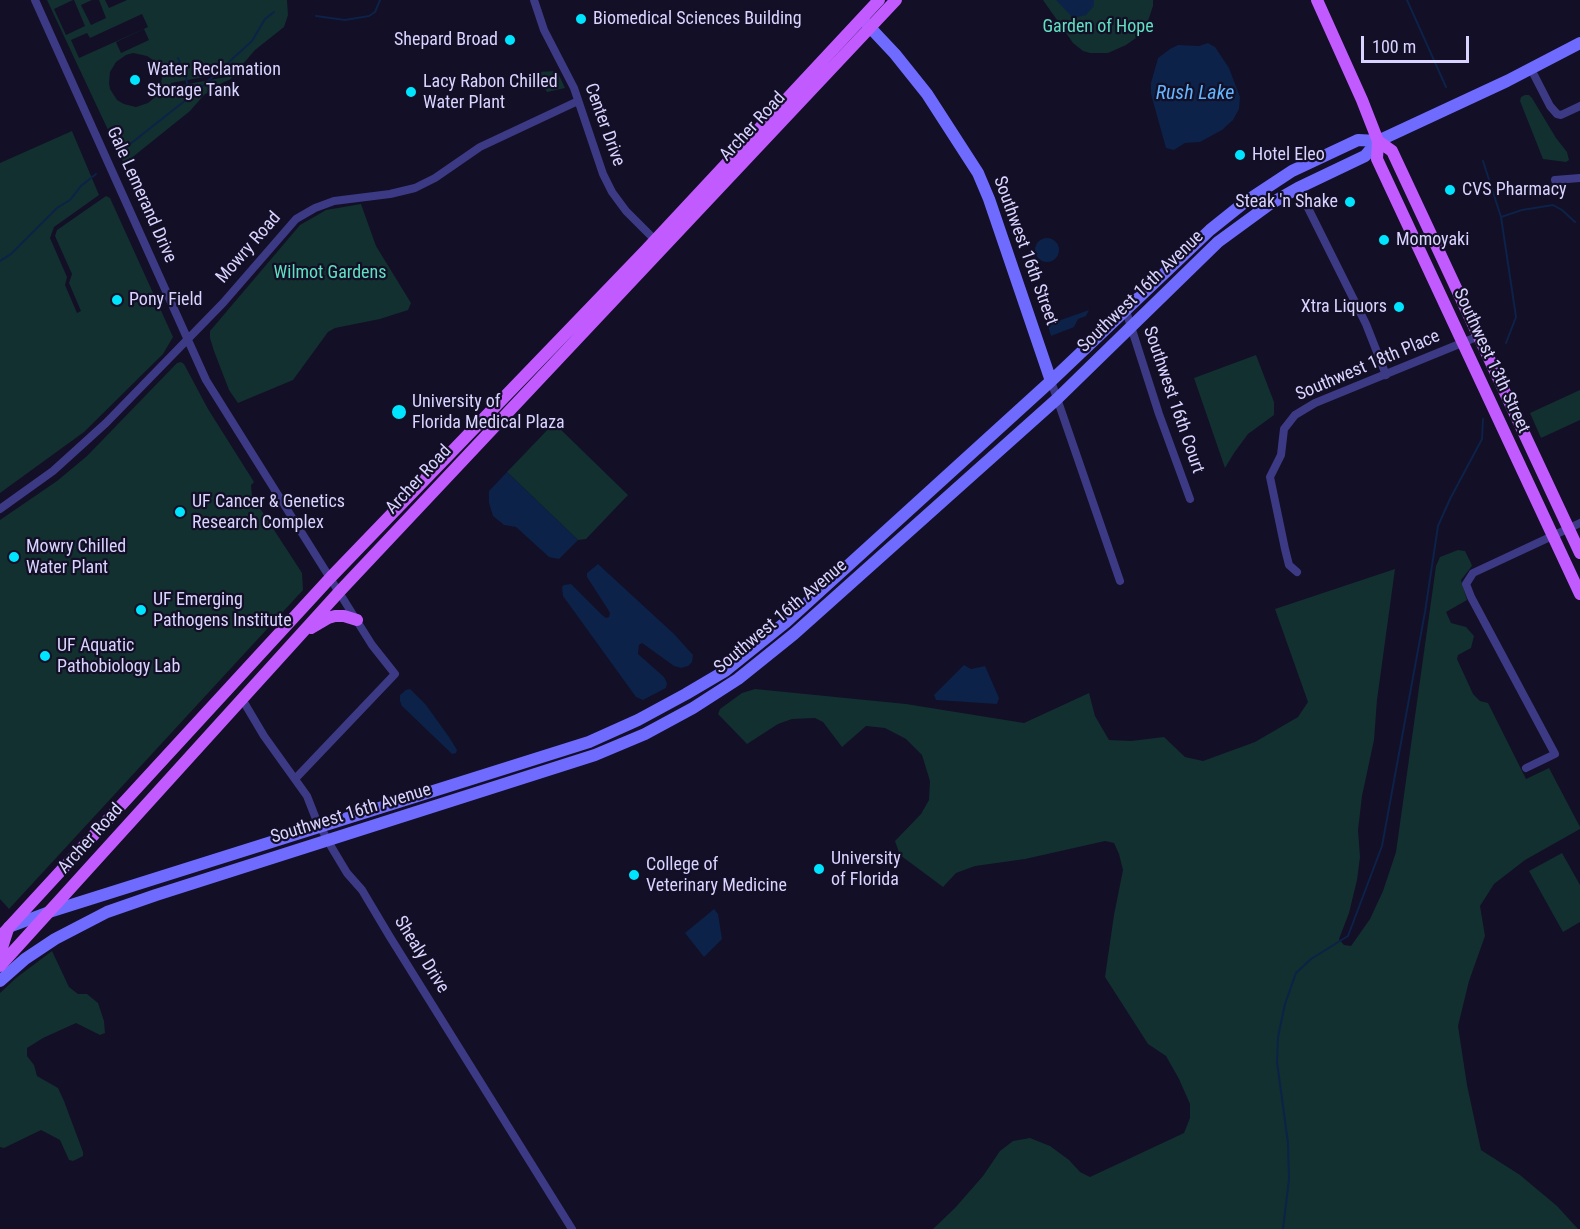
<!DOCTYPE html>
<html>
<head>
<meta charset="utf-8">
<style>
  body { margin:0 }
  #map { position:relative; width:1580px; height:1229px; overflow:hidden; background:#130f26; font-family:"Roboto Condensed",sans-serif }
  canvas { display:block }
  .scale { position:absolute; left:1361px; top:36px; width:108px; height:27px; box-sizing:border-box; border:3px solid #d9d4ff; border-top:0; padding-left:8px; font-size:18px; line-height:21px; white-space:nowrap; color:#d9d4ff; -webkit-text-stroke:4px #130f26; paint-order:stroke }
</style>
</head>
<body>
<div id="map">
<canvas width="1580" height="1229"></canvas>
<div class="scale">100 m</div>
</div>
<script>
const c = document.querySelector('canvas').getContext('2d');
c.lineJoin = 'round';
function fillPath(path, color) { c.fillStyle = color; c.fill(path, 'evenodd'); }
const poly = rows => new Path2D(rows.map(r => 'M' + r).join(''));
function strokePath(path, color, width, dash) { c.strokeStyle = color; c.lineWidth = width; c.lineCap = dash ? 'butt' : 'round'; c.setLineDash(dash || []); c.stroke(path); }
function write(font, color, halo, rows, align = 'center') {
  c.font = font + ' "Roboto Condensed",sans-serif'; c.lineWidth = 4.5; c.setLineDash([]); c.textBaseline = 'middle'; c.strokeStyle = halo; c.fillStyle = color; for (const [text, x, y, turn = 0] of rows) {
    c.save(); c.translate(x, y); c.rotate((+turn || 0) * Math.PI / 180); c.textAlign = isNaN(turn) ? turn : align; if (halo) c.strokeText(text, 0, 0); c.fillText(text, 0, 0); c.restore();
  }
}
const green = poly([
  [47,0,73,0,54,9,66,35,85,26,74,0,92,0,81,5,91,25,106,18,99,0,105,0,109,8,127,0,287,0,288,15,284,27,255,50,237,71,171,83,171,87,232,76,231,79,222,83,204,95,190,111,124,164],
  [142,14,148,27,79,58,71,40,87,33,90,38],
  [144,29,149,40,121,53,116,42],
  [133,53,147,56,153,60,160,70,162,78,159,92,154,98,148,103,136,107,124,104,117,100,110,89,109,83,110,72,116,62,126,55],
  [1043,0,1153,0,1153,6,1147,24,1136,38,1126,45,1108,53,1090,53,1083,51,1073,43],
  [557,71,565,88,547,92,544,87,539,89,535,80,535,72],
  [1525,95,1529,95,1532,98,1556,138,1567,152,1569,160,1566,162,1543,159,1520,101,1521,97],
  [72,131,99,195,54,227,50,238,67,277,65,285,77,313,81,311,69,283,72,274,55,236,57,230,106,196,110,198,173,337,163,354,84,432,0,493,0,163],
  [361,204,376,246,411,303,408,310,380,319,335,328,328,332,293,380,238,403,229,390,214,351,210,338,210,331,300,225,326,210],
  [1256,355,1274,402,1274,415,1248,434,1234,453,1225,468,1194,378],
  [181,362,184,364,208,409,254,482,251,485,252,496,302,573,303,590,9,909,0,899,0,520,57,481,87,456,177,363],
  [1580,390,1580,420,1541,438,1530,413],
  [554,423,628,495,586,539,578,540,507,472],
  [1458,550,1465,551,1471,563,1472,566,1461,580,1467,600,1446,612,1451,623,1466,627,1474,636,1471,648,1458,655,1457,659,1473,694,1480,701,1488,703,1526,779,1549,768,1580,827,1580,829,1525,860,1494,884,1480,906,1485,936,1469,981,1458,1026,1467,1085,1481,1150,1520,1175,1557,1206,1578,1229,933,1229,955,1208,983,1176,1000,1151,1013,1141,1030,1138,1050,1146,1069,1160,1080,1172,1090,1177,1184,1133,1190,1118,1190,1104,1179,1079,1166,1056,1148,1044,1105,977,1114,915,1123,870,1119,854,1114,843,1105,841,1025,859,975,866,956,873,943,887,900,855,895,841,921,814,929,800,930,781,922,755,906,739,885,728,866,726,842,747,823,722,815,718,792,719,778,724,747,744,718,714,720,709,742,693,755,689,906,704,1024,723,1089,693,1095,716,1109,740,1131,741,1164,737,1185,757,1203,761,1255,742,1298,717,1308,702,1275,609,1395,569,1377,700,1374,740,1362,796,1358,830,1360,857,1357,880,1349,913,1339,939,1344,945,1351,946,1370,919,1383,891,1396,852,1436,566,1440,557],
  [1562,853,1580,885,1580,922,1563,932,1529,871],
  [52,951,69,987,78,994,87,994,98,1003,104,1021,105,1033,100,1035,76,1023,43,1038,27,1048,27,1056,34,1065,37,1076,58,1088,64,1101,83,1152,83,1156,73,1161,69,1160,60,1140,41,1130,4,1148,0,1147,0,993,16,978]
]);
const water = poly([
  [1056,0,1094,0,1094,6,1086,15,1073,18],
  [1208,43,1215,47,1229,68,1240,97,1239,109,1233,120,1222,130,1200,142,1185,143,1174,150,1166,148,1151,94,1151,83,1158,58,1170,49,1178,45,1199,46],
  '1035 250a12 12 0 1 1 24 0a12 12 0 1 1-24 0Z',
  [1049,301,1058,321,1089,310,1086,316,1078,319,1074,327,1051,336,1044,313],
  [507,472,578,540,559,559,549,557,516,527,504,525,493,516,489,503,489,491],
  [598,564,674,634,693,655,692,662,688,666,681,668,674,666,642,643,639,645,638,654,664,677,667,683,666,688,643,700,636,697,563,596,562,587,564,585,571,584,602,615,606,618,609,617,610,613,607,608,587,577,587,573],
  [964,665,971,669,985,666,999,698,997,704,936,700,934,695],
  [410,689,426,705,449,737,457,750,456,753,452,754,402,706,400,701,400,695,406,690],
  [714,909,718,914,722,939,704,957,685,933]
]);
const stream = poly([
  [1407,0,1446,87],
  [316,16,345,20,369,16,375,12,380,0],
  [178,58,186,77,188,89,186,99],
  [120,152,196,92,252,41,265,19,274,12],
  [1483,161,1501,217,1516,317,1506,343],
  [1501,217,1522,210,1553,205,1562,210,1575,222],
  [0,261,11,254,57,208,70,200,81,186,96,174],
  [1283,1229,1289,1179,1288,1143,1277,1062,1278,1037,1285,1004,1296,973,1311,959,1348,936,1382,846,1425,612,1438,526,1450,499,1482,439,1483,419]
]);
const street = poly([
  [35,0,206,380,372,645,395,674,295,779],
  [534,0,544,30,574,88,603,174,612,192,626,211,659,244],
  [1531,69,1550,106,1557,114,1561,115,1580,106],
  [1555,180,1580,178],
  [1298,188,1366,324,1386,375],
  [1126,311,1159,414,1190,499],
  [1051,381,1120,581],
  [0,509,53,471,106,423,223,303,296,219,315,208,334,201,390,194,415,188,435,178,480,147,578,101],
  [1297,572,1289,565,1285,549,1270,477,1281,455,1284,429,1295,415,1315,403,1479,336],
  [242,699,264,736,307,796,316,819,332,848,347,873,362,890,390,937,572,1229],
  [1526,768,1555,754,1471,597,1466,584,1473,573,1580,523]
]);
const secondary = poly([
  [863,20,895,54,927,94,978,173,989,199,1051,381],
  [9,927,49,912,589,742,638,720,686,694,725,671,786,622,1051,381,1210,230,1245,202,1292,171,1358,140,1378,141],
  [0,981,25,959,55,939,107,912,156,895,595,755,645,734,693,708,738,679,794,634,1057,399,1218,242,1270,204,1298,188,1365,156,1378,141,1507,81,1580,43]
]);
const primary = poly([
  [1317,0,1362,100,1378,141,1377,159,1580,594],
  [1378,141,1392,151,1580,553],
  [311,628,328,618,335,616,344,616,357,620],
  [0,937,331,577,646,250,879,0],
  [0,954,8,929],
  [0,966,340,591,896,0]
]);
const markers = [
  [581,19,6,"#00e5ff"],
  [510,40,6,"#00e5ff"],
  [135,80,6,"#00e5ff"],
  [411,92,6,"#00e5ff"],
  [1240,155,6,"#00e5ff"],
  [1450,190,6,"#00e5ff"],
  [1350,202,6,"#00e5ff"],
  [1384,240,6,"#00e5ff"],
  [117,300,6,"#00e5ff"],
  [1399,307,6,"#00e5ff"],
  [399,412,8,"#00e5ff"],
  [180,512,6,"#00e5ff"],
  [14,557,6,"#00e5ff"],
  [141,610,6,"#00e5ff"],
  [45,656,6,"#00e5ff"],
  [819,869,6,"#00e5ff"],
  [634,875,6,"#00e5ff"]
];
const poiNames = [
  ["Biomedical Sciences Building",593,19],
  ["Shepard Broad",498,40,"right"],
  ["Water Reclamation",147,70],
  ["Storage Tank",147,91],
  ["Lacy Rabon Chilled",423,82],
  ["Water Plant",423,103],
  ["Hotel Eleo",1252,155],
  ["CVS Pharmacy",1462,190],
  ["Steak 'n Shake",1338,202,"right"],
  ["Momoyaki",1396,240],
  ["Pony Field",129,300],
  ["Xtra Liquors",1387,307,"right"],
  ["University of",412,402],
  ["Florida Medical Plaza",412,423],
  ["UF Cancer & Genetics",192,502],
  ["Research Complex",192,523],
  ["Mowry Chilled",26,547],
  ["Water Plant",26,568],
  ["UF Emerging",153,600],
  ["Pathogens Institute",153,621],
  ["UF Aquatic",57,646],
  ["Pathobiology Lab",57,667],
  ["University",831,859],
  ["of Florida",831,880],
  ["College of",646,865],
  ["Veterinary Medicine",646,886]
];
const parkNames = [
  ["Garden of Hope",1098,27],
  ["Wilmot Gardens",330,273]
];
const streetNames = [
  ["Center Drive",604,125,70],
  ["Archer Road",753,127,-47],
  ["Gale Lemerand Drive",141,195,66],
  ["Mowry Road",249,248,-49],
  ["Southwest 16th Street",1025,251,70],
  ["Southwest 16th Avenue",1141,292,-44],
  ["Southwest 13th Street",1491,361,65],
  ["Southwest 18th Place",1368,366,-23],
  ["Southwest 16th Court",1173,400,71],
  ["Archer Road",419,480,-47],
  ["Southwest 16th Avenue",781,617,-40],
  ["Southwest 16th Avenue",351,814,-17],
  ["Archer Road",91,839,-48],
  ["Shealy Drive",421,955,58]
];
const waterNames = [
  ["Rush Lake",1195,94]
];
fillPath(green, '#12302f');
fillPath(water, '#0c2248');
strokePath(stream, '#0c2248', 2);
strokePath(street, '#3d3a85', 8);
strokePath(secondary, '#6f6bff', 12);
strokePath(primary, '#c25bff', 12);
for (const [x, y, r, color] of markers) { const dot = new Path2D(); dot.arc(x, y, r, 0, 2 * Math.PI); c.fillStyle = color; c.fill(dot); strokePath(dot, '#130f26', 2); }
write('18px', '#d9d4ff', '#130f26', poiNames, 'left');
write('18px', '#5fe0c0', '#130f26', parkNames);
write('18px', '#d9d4ff', '#130f26', streetNames);
write('italic 20px', '#62b6ff', '#130f26', waterNames);
</script>
</body>
</html>
